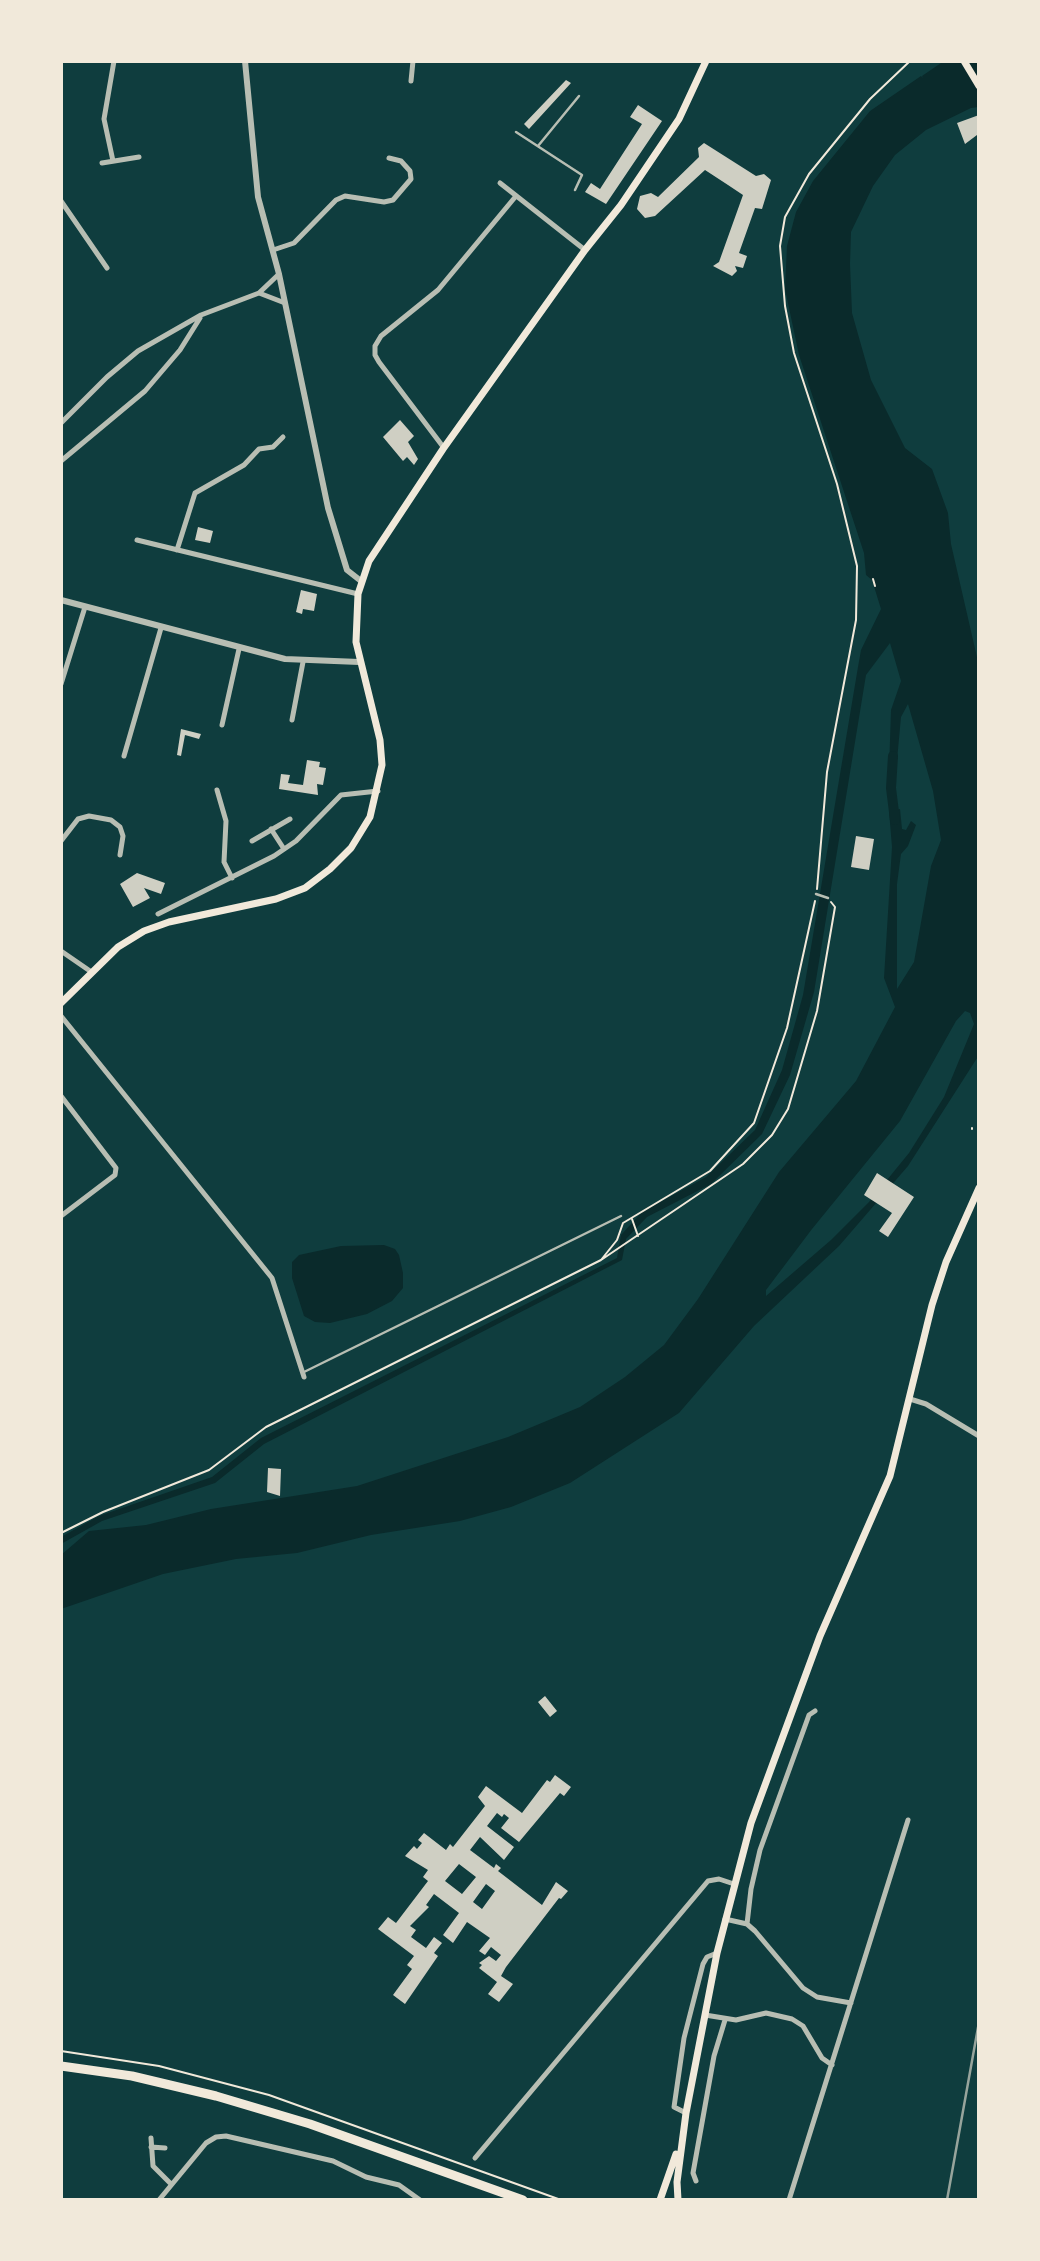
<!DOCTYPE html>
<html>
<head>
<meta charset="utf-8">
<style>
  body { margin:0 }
  #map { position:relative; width:1040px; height:2261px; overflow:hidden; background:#0f3d3e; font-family:"Alegreya Sans",sans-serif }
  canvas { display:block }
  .frame { position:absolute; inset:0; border:63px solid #f1e9da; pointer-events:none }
</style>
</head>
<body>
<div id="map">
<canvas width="1040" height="2261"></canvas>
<div class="frame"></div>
</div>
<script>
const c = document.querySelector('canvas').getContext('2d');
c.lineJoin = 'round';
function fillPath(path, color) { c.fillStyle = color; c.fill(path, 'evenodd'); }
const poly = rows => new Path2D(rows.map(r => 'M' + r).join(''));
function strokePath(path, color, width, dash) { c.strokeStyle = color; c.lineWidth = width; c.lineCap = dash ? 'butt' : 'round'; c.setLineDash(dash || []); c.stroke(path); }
const water = poly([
  [950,61,979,61,979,107,971,108,926,130,895,155,873,186,851,232,850,264,852,313,871,380,905,448,932,469,948,513,951,544,979,666,979,1055,908,1166,839,1246,754,1326,679,1413,570,1483,511,1507,460,1521,371,1535,297,1553,236,1559,163,1574,61,1609,61,1555,89,1531,146,1525,211,1509,357,1486,508,1437,580,1407,625,1377,664,1345,698,1299,779,1172,856,1081,895,1007,884,978,892,847,889,811,900,809,902,829,906,830,911,821,916,825,908,846,901,854,897,884,897,989,914,962,931,866,941,840,933,791,908,704,901,717,896,771,889,770,891,710,901,681,890,643,866,675,814,992,790,1075,762,1134,711,1184,647,1217,626,1239,622,1260,264,1444,215,1483,102,1521,61,1544,61,1537,99,1516,212,1477,261,1438,617,1258,621,1235,642,1212,706,1177,755,1130,782,1070,803,995,858,667,861,650,881,609,872,580,866,575,864,553,799,355,785,289,787,246,796,212,813,181,870,111,921,76,923,78,922,76,941,63],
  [965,1011,970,1013,974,1024,944,1097,909,1153,869,1202,831,1240,766,1296,766,1290,812,1229,900,1121,956,1021],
  [384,1245,395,1249,399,1255,403,1273,403,1288,392,1301,367,1314,330,1323,315,1322,304,1316,292,1278,292,1262,299,1255,341,1246]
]);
const canal = poly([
  [893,756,891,788,895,820]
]);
const building = poly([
  [566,80,571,83,529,129,524,124],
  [638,105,662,121,606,204,585,192,591,183,600,189,642,124,630,117],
  [979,115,979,138,977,135,965,144,957,123],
  [704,143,756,176,764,174,771,180,762,209,755,208,739,253,747,256,743,268,735,266,737,271,732,276,713,266,719,262,743,195,728,185,705,170,655,216,645,218,637,209,640,196,651,193,658,197,699,157,698,148],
  [400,420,414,436,408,442,418,459,414,465,407,457,403,461,383,437],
  [198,527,213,531,210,543,195,540],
  [301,590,317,594,314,611,303,609,302,614,296,612],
  [181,729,201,734,199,739,185,735,181,756,177,755],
  [307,760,320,762,319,767,326,768,323,785,317,784,318,795,279,789,281,774,290,775,288,783,303,785],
  [856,836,874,839,869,870,851,867],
  [137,873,165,883,161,894,144,888,150,898,133,907,120,884],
  [877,1173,914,1197,888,1237,879,1231,892,1213,864,1195],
  [268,1468,281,1469,280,1496,267,1492],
  [545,1696,557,1711,550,1717,538,1702],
  [555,1775,571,1787,564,1796,560,1793,519,1842,501,1828,509,1818,504,1814,502,1817,497,1813,487,1826,514,1847,504,1860,480,1837,470,1850,494,1868,496,1864,501,1868,498,1871,542,1905,556,1882,568,1891,561,1899,559,1898,506,1967,501,1976,513,1984,499,2002,488,1994,497,1982,479,1968,482,1965,479,1963,489,1956,496,1961,501,1955,491,1947,485,1955,479,1951,490,1938,467,1922,453,1943,443,1935,459,1913,434,1894,426,1905,429,1907,410,1926,416,1930,411,1937,426,1948,434,1937,442,1943,434,1953,438,1956,405,2004,393,1995,412,1969,407,1965,414,1956,378,1929,388,1917,396,1923,428,1881,423,1877,428,1870,405,1856,414,1846,417,1849,422,1843,418,1840,424,1833,446,1850,450,1844,453,1847,485,1806,478,1797,486,1786,522,1813,547,1780,550,1782],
  [459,1864,476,1877,462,1894,445,1881],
  [486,1884,495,1891,482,1909,473,1902]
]);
const path = poly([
  [873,579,875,586],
  [817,889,827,772,856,620,857,566,837,484,794,353,785,306,780,246,785,217,809,174,870,99,910,61],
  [972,1129,972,1128],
  [632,1219,638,1236],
  [601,1260,617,1240,623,1223,710,1171,754,1123,787,1028,815,901],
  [61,1533,103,1512,209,1470,266,1427,601,1260,743,1164,772,1135,788,1109,817,1011,835,907,831,902],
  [61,2051,159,2066,269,2095,561,2200]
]);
const service = poly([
  [516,132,582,175,575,190],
  [538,146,579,96],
  [816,894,828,898],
  [304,1372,621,1216]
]);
const minor = poly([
  [411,81,413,61],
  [113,161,104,119,114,61],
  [102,163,139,157],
  [500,183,585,250],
  [61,201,107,268],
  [273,250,294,243,336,200,345,196,384,202,393,200,411,179,410,171,401,161,389,158],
  [259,293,285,303],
  [61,423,107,377,138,351,201,315,259,293,279,274],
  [444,448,379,362,375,355,375,346,381,336,438,290,516,196],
  [61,461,145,391,180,350,200,318],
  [137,540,358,594],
  [177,550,195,493,244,465,259,449,273,447,283,437],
  [61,684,85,607],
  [292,720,303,662],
  [222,725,239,649],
  [124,756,161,628],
  [217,790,226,821,224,862,232,878],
  [271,829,284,849],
  [61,841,78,819,89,816,111,820,120,827,123,836,120,855],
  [252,841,290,819],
  [158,914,274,856,296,841,341,795,378,791],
  [61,951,90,971],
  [61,1016,272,1278,304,1377],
  [61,1096,116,1168,115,1175,61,1216],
  [910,1399,926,1404,979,1436],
  [725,1919,747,1924,755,1931,803,1988,817,1997,851,2003],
  [747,1924,751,1889,760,1850,809,1715,815,1711],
  [705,2015,736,2020,766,2013,792,2019,803,2026,822,2058,832,2065],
  [686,2113,674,2107,684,2038,703,1964,707,1957,717,1953],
  [151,2138,153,2166,171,2184],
  [151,2147,165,2148],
  [475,2158,708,1881,719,1879,734,1884],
  [696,2181,693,2173,714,2056,725,2020],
  [159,2200,206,2143,216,2137,226,2136,333,2161,366,2177,399,2185,420,2200],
  [789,2200,908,1820]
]);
const tertiary = poly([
  [245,61,258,197,279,274,328,508,347,570,361,581],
  [61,600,285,659,359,662]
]);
const secondary = poly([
  [964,61,979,86],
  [61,1003,118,947,144,931,169,922,276,899,305,888,330,869,351,848,370,817,382,765,380,740,356,642,358,594,369,561,443,449,585,250,621,205,679,119,706,61],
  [660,2200,676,2154],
  [678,2200,677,2182,686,2113,717,1953,751,1823,820,1636,890,1476,932,1305,946,1262,979,1188]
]);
const trunk = poly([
  [61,2066,132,2076,216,2096,310,2124,523,2200]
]);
const rail = poly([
  [947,2200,979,2022]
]);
fillPath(water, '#0a2a2b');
strokePath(canal, '#0a2a2b', 10);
fillPath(building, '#cfcfc3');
strokePath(path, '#f1e9da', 2);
strokePath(service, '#b8beb3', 2.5);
strokePath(minor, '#b8beb3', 5);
strokePath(tertiary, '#b8beb3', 6);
strokePath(secondary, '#f1e9da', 7);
strokePath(trunk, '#f1e9da', 9);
strokePath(rail, '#97a49c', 2.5);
</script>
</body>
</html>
